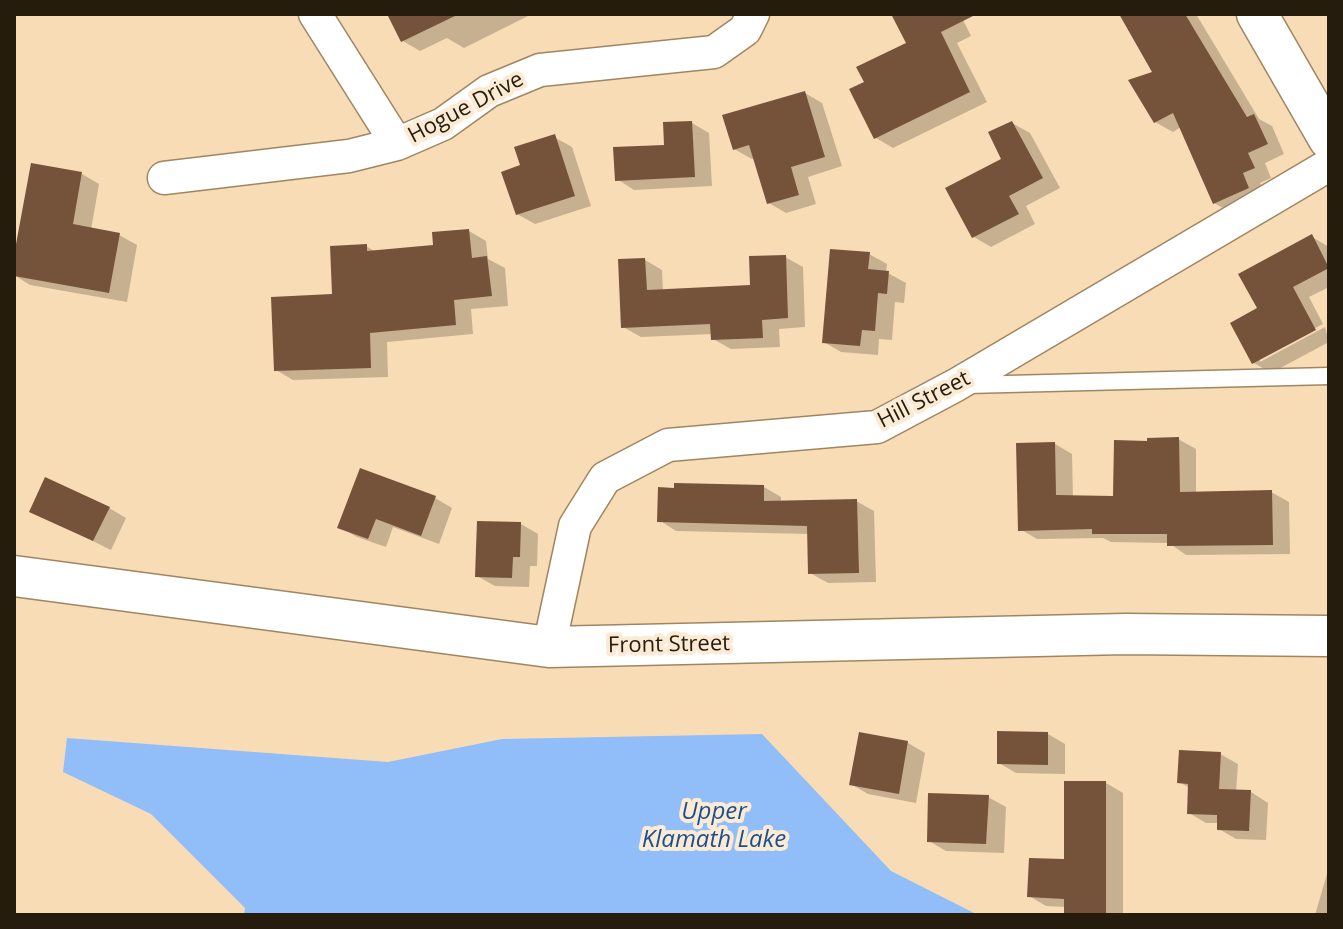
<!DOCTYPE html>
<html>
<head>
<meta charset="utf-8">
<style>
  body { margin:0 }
  #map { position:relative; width:1343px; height:929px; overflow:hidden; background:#f8dcb5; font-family:"Open Sans",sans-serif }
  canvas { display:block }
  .frame { position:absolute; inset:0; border:16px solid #261c0d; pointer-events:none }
</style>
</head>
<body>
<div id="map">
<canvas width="1343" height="929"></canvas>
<div class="frame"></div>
</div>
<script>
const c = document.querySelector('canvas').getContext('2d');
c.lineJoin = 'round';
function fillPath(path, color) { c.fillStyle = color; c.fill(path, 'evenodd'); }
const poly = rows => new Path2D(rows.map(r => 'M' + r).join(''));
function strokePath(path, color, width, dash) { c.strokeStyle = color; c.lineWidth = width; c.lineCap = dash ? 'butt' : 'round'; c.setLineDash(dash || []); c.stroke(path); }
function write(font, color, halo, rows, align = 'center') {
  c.font = font + ' "Open Sans",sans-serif'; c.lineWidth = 8; c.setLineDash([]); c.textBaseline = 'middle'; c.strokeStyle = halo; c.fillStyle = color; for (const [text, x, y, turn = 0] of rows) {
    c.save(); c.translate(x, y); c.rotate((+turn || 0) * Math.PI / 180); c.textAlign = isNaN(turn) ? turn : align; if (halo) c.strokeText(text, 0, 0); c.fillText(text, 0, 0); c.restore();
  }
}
const water = poly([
  [762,734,891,871,978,915,244,915,245,908,151,814,63,772,67,738,388,762,502,739]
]);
const shadow = poly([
  [389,14,532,14,464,48,447,38,420,51,403,41],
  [893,14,960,14,971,36,957,43,987,102,893,148,876,138,867,83,908,44],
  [1121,14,1196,14,1259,119,1272,126,1284,154,1265,163,1271,178,1260,183,1266,198,1232,213,1214,203,1181,127,1173,132,1155,122,1155,73],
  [805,93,822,103,842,166,808,177,816,204,786,213,769,203,755,158,752,159,734,149],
  [692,123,709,133,712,186,634,190,617,179,666,147],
  [1012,123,1030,133,1060,188,1026,206,1035,224,991,247,974,237,1003,160],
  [554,137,572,147,591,206,535,224,517,214,523,166],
  [82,174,99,184,91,230,119,235,137,245,127,302,30,285,14,275,14,266],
  [469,231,486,241,488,259,505,268,508,306,471,309,473,334,387,342,388,377,293,380,276,370,334,296,366,246,376,252,435,247],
  [1312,237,1329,247,1329,287,1309,297,1323,324,1260,357,1260,362,1325,327,1329,342,1271,373,1254,363,1260,309],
  [869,254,887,264,886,272,906,283,904,303,895,302,892,340,879,339,878,355,841,352,824,342],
  [785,257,803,267,805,327,779,329,780,347,731,349,713,339,713,334,641,337,623,327,645,260,662,270,663,291,752,287],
  [1178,439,1196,449,1196,494,1271,492,1289,502,1290,554,1186,555,1169,543,1111,542,1103,538,1037,539,1020,529,1055,444,1072,454,1073,498,1115,498,1149,443],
  [764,487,781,497,781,502,856,501,874,511,876,582,828,583,810,573,809,534,676,531,659,520],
  [435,498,452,508,439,544,393,527,386,547,357,537,340,527],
  [109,508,126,518,111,550,32,511],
  [521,524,538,534,537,566,530,566,529,587,495,586,477,576],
  [860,734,908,743,925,753,916,803,868,794,851,784],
  [1048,734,1065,744,1065,774,1016,773,999,763],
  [1220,754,1238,764,1236,792,1251,792,1268,803,1266,840,1236,839,1219,829,1219,823,1206,823,1189,813,1190,788,1179,782],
  [1106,783,1123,793,1123,915,1066,915,1066,907,1046,906,1029,896,1066,861],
  [988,797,1006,807,1004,853,946,851,929,841],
  [1327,874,1329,874,1329,915,1315,915]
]);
const building = poly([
  [387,14,459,14,401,42],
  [891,14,977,14,941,32,970,92,874,139,849,89,864,82,856,67,906,43],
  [1119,14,1185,14,1247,117,1254,114,1268,144,1248,153,1255,168,1243,173,1249,188,1213,204,1173,113,1154,123,1128,80,1152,72],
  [805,91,825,157,791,167,799,195,767,204,749,145,733,150,722,115],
  [692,121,695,177,615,181,613,147,664,145,663,122],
  [1012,121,1043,178,1009,196,1019,214,972,238,945,188,1001,159,988,132],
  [555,134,575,196,516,215,501,172,520,165,514,147],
  [31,163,82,172,73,224,120,233,109,293,14,276,14,255],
  [469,229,472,258,487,256,492,296,454,300,456,325,370,333,371,368,274,371,271,297,332,294,330,246,367,244,367,251,433,245,432,232],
  [1312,234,1329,268,1293,287,1316,330,1252,364,1230,323,1257,308,1238,274],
  [830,249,870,252,868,269,889,271,887,294,878,293,875,331,862,330,860,346,822,343],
  [786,255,788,318,762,320,763,338,711,340,710,324,621,328,618,259,645,258,647,290,750,285,749,256],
  [1179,437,1180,492,1272,490,1273,545,1167,546,1167,534,1092,534,1092,529,1018,531,1016,443,1055,442,1056,495,1113,496,1114,440,1147,441,1147,438],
  [360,468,436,496,421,536,376,519,368,539,337,528],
  [45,477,110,507,93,541,29,512],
  [674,483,764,485,764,501,857,499,859,573,808,574,807,526,657,522,658,487,674,488],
  [477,521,521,522,520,557,513,557,512,578,475,577],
  [997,731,1048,732,1048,765,997,764],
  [859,732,908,741,899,794,849,785],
  [1179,750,1221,752,1219,789,1251,790,1249,831,1217,830,1217,815,1187,814,1188,784,1177,783],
  [1064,781,1106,781,1106,915,1064,915,1064,899,1027,897,1029,858,1064,859],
  [928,793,989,795,986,844,927,842]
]);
const service = poly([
  [967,385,1329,376]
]);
const minor = poly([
  [315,14,397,144],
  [164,178,349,156,397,144,443,124,489,91,540,70,714,52,745,30,753,14],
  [549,647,575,526,605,478,668,445,877,427,956,385,1329,165]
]);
const tertiary = poly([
  [1257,14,1329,139],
  [14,576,549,647,1125,634,1329,636]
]);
const streetNames = [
  ["Hogue Drive",466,108,-28],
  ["Hill Street",924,400,-27],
  ["Front Street",669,645,-1]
];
const waterNames = [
  ["Upper",714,812],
  ["Klamath Lake",714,840]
];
fillPath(water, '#91bdf9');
fillPath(shadow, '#0003');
fillPath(building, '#75523a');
strokePath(service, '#9f8662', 19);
strokePath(minor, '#9f8662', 35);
strokePath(tertiary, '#9f8662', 43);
strokePath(service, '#fff', 16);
strokePath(minor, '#fff', 32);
strokePath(tertiary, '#fff', 40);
write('22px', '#261c0d', '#fcebd4', streetNames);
write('italic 24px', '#1e4f8e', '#fcebd4', waterNames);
</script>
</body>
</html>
